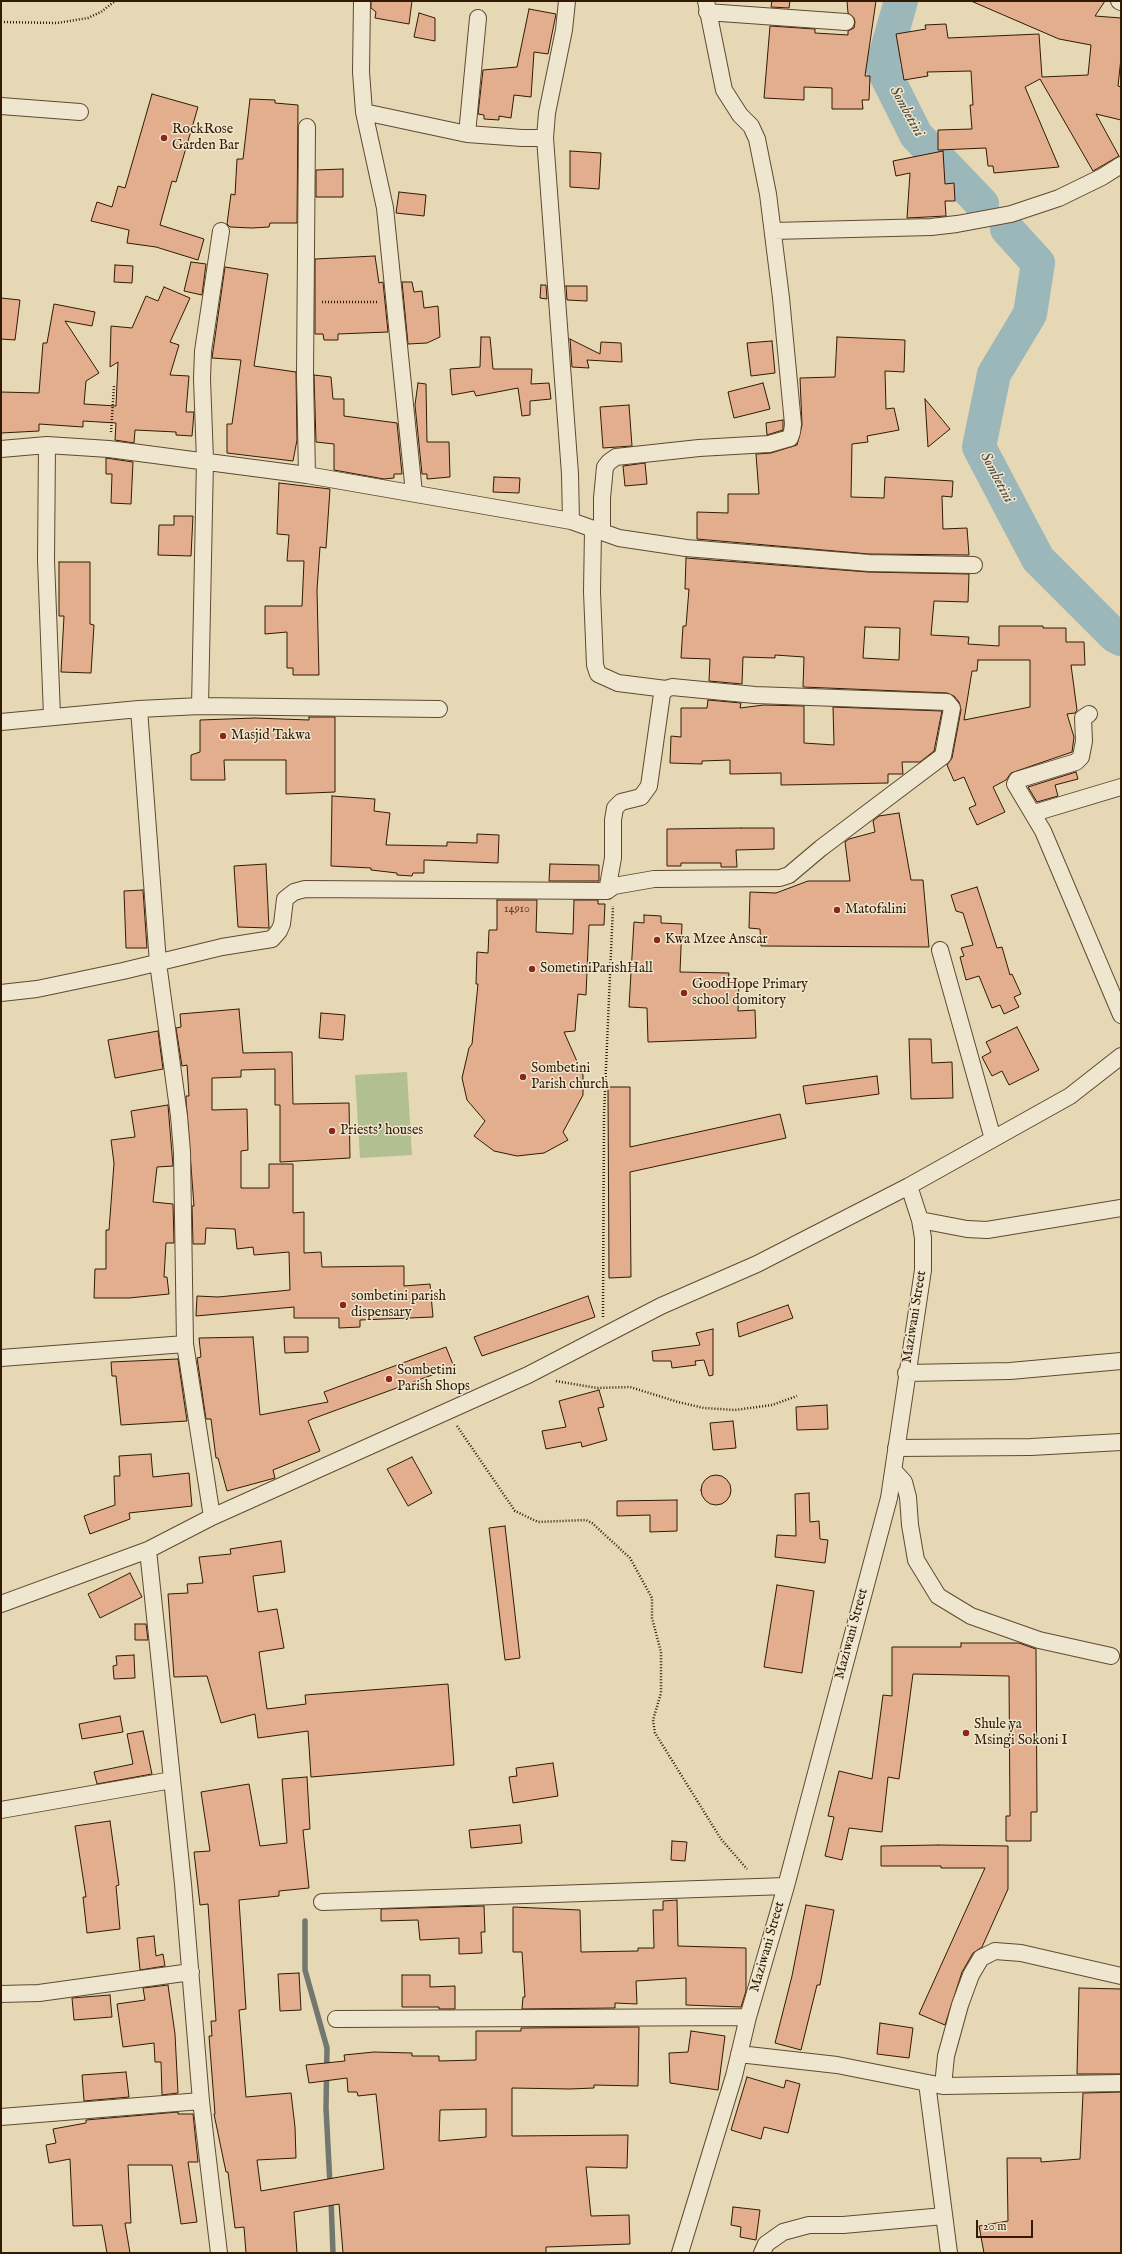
<!DOCTYPE html>
<html>
<head>
<meta charset="utf-8">
<style>
  body { margin:0 }
  #map { position:relative; width:1122px; height:2254px; overflow:hidden; background:#e7d8b5; font-family:"IM FELL English",serif }
  canvas { display:block }
  .frame { position:absolute; inset:0; border:2px solid #321a03; pointer-events:none }
  .scale { position:absolute; left:976px; top:2220px; width:57px; height:18px; box-sizing:border-box; border:2px solid #321a03; border-top:0; padding-left:5px; font-size:12px; line-height:14px; white-space:nowrap; color:#321a03; -webkit-text-stroke:3px #efe6cf; paint-order:stroke }
</style>
</head>
<body>
<div id="map">
<canvas width="1122" height="2254"></canvas>
<div class="frame"></div>
<div class="scale">20 m</div>
</div>
<script>
const c = document.querySelector('canvas').getContext('2d');
c.lineJoin = 'round';
function fillPath(path, color) { c.fillStyle = color; c.fill(path, 'evenodd'); }
const poly = rows => new Path2D(rows.map(r => 'M' + r).join(''));
function strokePath(path, color, width, dash) { c.strokeStyle = color; c.lineWidth = width; c.lineCap = dash ? 'butt' : 'round'; c.setLineDash(dash || []); c.stroke(path); }
function write(font, color, halo, rows, align = 'center') {
  c.font = font + ' "IM FELL English",serif'; c.lineWidth = 3; c.setLineDash([]); c.textBaseline = 'middle'; c.strokeStyle = halo; c.fillStyle = color; for (const [text, x, y, turn = 0] of rows) {
    c.save(); c.translate(x, y); c.rotate((+turn || 0) * Math.PI / 180); c.textAlign = isNaN(turn) ? turn : align; if (halo) c.strokeText(text, 0, 0); c.fillText(text, 0, 0); c.restore();
  }
}
const green = poly([
  [407,1072,412,1155,360,1158,355,1075]
]);
const stream = poly([
  [305,1921,305,1970,327,2048,326,2108,330,2185],
  [331,2199,333,2253]
]);
const river = poly([
  [901,1,882,67,916,135,982,204],
  [1007,229,1038,263,1030,314,994,374,979,447,1038,559,1115,636,1121,639]
]);
const building = poly([
  [371,1,412,1,409,24,375,18,376,12,371,8,371,1],
  [772,1,790,1,789,8,771,7,772,1],
  [847,1,876,1,865,76,870,76,869,100,862,100,863,109,832,109,832,88,804,87,804,100,764,98,770,26,815,29,815,33,848,35,848,31,854,28,855,22,854,18,848,13,847,1],
  [971,1,1105,1,1095,16,1121,18,1121,58,1118,86,1121,87,1121,120,1096,114,1119,156,1093,171,1040,79,1025,87,1059,167,994,173,993,166,988,166,986,148,938,150,938,130,972,129,970,105,973,105,971,71,927,72,928,76,904,80,896,34,926,29,925,25,946,24,948,38,1039,34,1042,77,1088,75,1091,45,1059,39,971,1],
  [529,9,556,14,548,54,534,52,531,97,514,95,511,118,499,116,499,120,484,119,484,115,478,114,483,70,517,67,529,9],
  [419,13,435,18,435,41,414,37,419,13],
  [152,94,198,107,176,182,172,181,160,225,204,239,198,260,156,247,127,243,129,230,91,221,97,202,112,207,118,186,125,188,152,94],
  [250,99,275,100,275,103,298,105,297,223,270,223,269,227,252,228,230,227,227,224,231,194,235,195,237,159,243,159,250,99],
  [570,151,601,153,599,189,570,187,570,151],
  [943,151,945,184,954,183,955,201,945,201,946,216,907,218,910,173,896,176,893,161,943,151],
  [343,169,343,197,316,197,316,170,343,169],
  [399,192,426,195,424,216,396,213,399,192],
  [375,256,379,283,383,282,388,332,338,334,338,340,324,340,323,334,315,334,315,259,375,256],
  [191,262,206,264,202,295,184,291,191,262],
  [115,265,133,266,132,283,114,282,115,265],
  [225,267,268,274,254,366,296,372,297,440,293,461,227,453,227,424,232,424,241,360,212,358,225,267],
  [402,282,412,282,414,292,422,291,424,308,438,306,440,337,427,343,408,344,402,282],
  [541,285,546,285,547,299,540,298,541,285],
  [566,286,587,286,587,301,567,300,566,286],
  [164,287,190,298,170,342,179,345,170,375,189,376,186,412,194,412,192,436,176,435,176,432,135,430,134,443,115,440,116,423,83,421,83,427,39,424,39,431,1,433,1,392,39,393,43,343,47,343,54,304,95,312,92,326,65,321,99,373,86,381,84,404,116,406,118,362,110,367,111,326,132,328,146,296,158,301,164,287],
  [1,298,20,300,15,340,1,339,1,298],
  [481,337,490,337,493,369,532,369,531,384,549,383,551,399,530,401,530,415,522,416,518,388,476,396,474,391,452,395,450,369,480,367,481,337],
  [837,337,905,340,904,372,885,371,886,409,894,408,899,430,867,436,868,442,852,444,851,497,884,498,885,477,953,481,952,497,942,496,943,529,967,528,969,555,869,554,697,539,697,512,728,513,728,494,759,494,756,454,771,453,797,445,802,425,800,378,835,377,837,337],
  [570,339,600,354,601,342,621,343,622,362,587,360,589,368,572,367,570,339],
  [772,341,775,373,751,376,747,343,772,341],
  [314,375,331,377,333,399,344,399,344,416,397,423,402,474,394,474,394,478,384,479,334,470,334,444,316,442,314,375],
  [418,383,426,384,427,442,449,442,450,477,427,479,427,474,422,474,415,405,418,383],
  [763,383,770,409,734,418,728,392,763,383],
  [925,399,950,429,928,447,925,399],
  [629,405,632,446,603,448,600,407,629,405],
  [783,420,783,430,767,435,766,423,783,420],
  [106,458,133,462,131,504,111,503,112,474,106,474,106,458],
  [645,463,647,484,625,486,623,466,645,463],
  [494,477,520,478,519,493,493,492,494,477],
  [279,483,330,489,326,548,320,547,317,590,319,675,293,675,293,668,287,668,287,632,265,634,265,606,302,606,304,561,287,561,289,535,277,534,279,483],
  [174,516,193,516,191,556,158,555,159,525,174,525,174,516],
  [686,558,868,572,969,574,968,602,934,601,931,635,969,637,968,644,999,646,999,626,1043,626,1043,628,1066,628,1066,642,1084,642,1085,665,1071,665,1077,710,1075,713,1067,714,1074,737,1072,752,1011,773,1006,780,993,787,1005,812,977,825,969,808,976,805,964,777,954,781,947,765,952,758,961,710,959,702,954,696,947,693,803,687,804,657,775,655,775,658,743,657,742,684,709,681,710,659,681,658,683,626,686,626,689,589,685,589,686,558],
  [865,627,900,628,899,660,863,658,865,627],
  [978,660,1030,660,1030,707,964,720,972,671,977,671,978,660],
  [59,562,90,562,90,624,94,625,91,673,61,672,64,616,59,616,59,562],
  [708,700,741,703,740,708,764,705,804,706,804,743,834,745,833,707,942,711,934,751,920,762,902,762,903,774,888,774,888,783,781,785,781,773,730,774,730,760,702,761,702,764,670,763,671,736,681,737,681,708,707,708,708,700],
  [309,717,335,717,335,792,286,794,286,760,224,760,225,780,191,780,191,755,200,752,200,720,255,718,309,720,309,717],
  [1076,772,1078,779,1055,785,1058,796,1037,802,1028,787,1076,772],
  [332,796,375,799,374,811,390,813,386,845,447,846,447,842,477,843,477,834,499,835,498,863,424,860,424,873,413,873,412,876,397,875,397,873,371,870,371,868,331,866,332,796],
  [899,813,911,880,923,880,929,947,761,946,760,929,749,928,750,892,776,893,808,881,850,881,845,842,849,839,875,832,873,821,879,816,899,813],
  [741,828,774,828,774,849,736,850,737,867,721,867,721,863,681,863,681,866,667,866,667,829,741,828],
  [266,864,269,928,238,927,234,866,266,864],
  [550,864,599,865,599,881,549,881,550,864],
  [977,887,997,948,1002,947,1010,975,1012,974,1021,994,1014,997,1019,1007,1004,1014,1000,1005,992,1008,979,976,966,980,960,957,964,956,961,948,973,945,963,913,956,911,951,895,977,887],
  [143,890,147,948,126,948,124,891,143,890],
  [497,900,537,900,536,932,573,934,574,900,598,900,598,904,605,904,604,925,589,925,586,995,578,994,575,1031,564,1032,583,1075,583,1095,563,1132,568,1140,544,1153,517,1156,494,1151,474,1136,485,1121,467,1100,462,1078,469,1048,472,1044,478,984,476,984,477,952,488,953,489,930,497,930,497,900],
  [644,915,661,916,661,923,682,924,680,972,729,973,728,982,739,982,738,1011,755,1010,756,1038,648,1042,647,1008,629,1007,634,922,644,923,644,915],
  [239,1009,243,1053,292,1052,293,1104,349,1103,350,1158,280,1162,280,1105,275,1105,275,1069,241,1070,241,1077,212,1078,212,1110,247,1109,248,1150,241,1151,241,1188,269,1188,269,1164,293,1164,293,1213,304,1212,304,1253,321,1252,322,1267,404,1266,404,1286,430,1284,433,1317,360,1320,360,1327,339,1328,339,1318,294,1318,294,1307,196,1316,197,1296,218,1297,290,1290,289,1252,254,1255,253,1247,237,1249,235,1229,206,1228,205,1244,193,1244,192,1206,194,1206,186,1100,186,1096,189,1096,187,1065,182,1066,176,1028,181,1027,180,1014,239,1009],
  [321,1013,345,1015,343,1040,319,1038,321,1013],
  [1017,1027,1039,1070,1009,1085,1002,1071,992,1076,982,1057,991,1052,986,1042,1017,1027],
  [158,1031,163,1069,115,1078,108,1040,158,1031],
  [909,1039,931,1039,932,1063,952,1062,953,1098,911,1099,909,1039],
  [877,1076,879,1094,806,1104,803,1086,877,1076],
  [608,1087,630,1087,630,1147,780,1114,786,1138,630,1172,631,1277,609,1278,608,1087],
  [168,1105,173,1166,157,1167,153,1202,173,1204,174,1243,166,1243,164,1277,167,1277,169,1294,129,1298,94,1298,95,1269,106,1269,106,1230,109,1230,114,1163,111,1140,135,1137,131,1111,168,1105],
  [588,1296,595,1317,482,1356,474,1337,588,1296],
  [788,1305,793,1318,739,1337,737,1323,788,1305],
  [713,1329,713,1375,709,1376,704,1360,695,1361,696,1365,672,1368,671,1361,653,1361,652,1351,700,1345,696,1333,713,1329],
  [253,1337,260,1415,328,1402,324,1392,446,1347,454,1367,312,1419,308,1421,320,1451,273,1470,275,1478,227,1491,218,1458,216,1458,211,1419,206,1419,197,1358,201,1357,199,1338,253,1337],
  [284,1337,308,1337,308,1352,285,1353,284,1337],
  [178,1359,187,1421,121,1425,116,1376,112,1376,111,1362,178,1359],
  [599,1390,604,1407,598,1408,607,1440,582,1447,581,1442,546,1449,542,1431,566,1427,559,1401,599,1390],
  [827,1405,828,1429,797,1430,796,1407,827,1405],
  [733,1421,736,1448,713,1450,710,1423,733,1421],
  [151,1454,153,1477,189,1473,192,1506,129,1513,130,1519,90,1534,84,1516,115,1505,114,1476,120,1476,119,1456,151,1454],
  [412,1457,432,1493,408,1506,387,1469,412,1457],
  '701 1490a15 15 0 1 1 30 0a15 15 0 1 1-30 0Z',
  [809,1493,810,1522,819,1521,820,1539,828,1540,825,1563,775,1557,777,1535,796,1536,795,1494,809,1493],
  [677,1500,677,1531,650,1532,650,1515,617,1516,617,1501,677,1500],
  [505,1526,520,1658,505,1660,489,1528,505,1526],
  [281,1541,285,1572,253,1576,258,1612,277,1609,284,1648,259,1652,267,1709,306,1704,305,1695,448,1684,454,1765,311,1777,308,1731,258,1738,255,1714,221,1723,207,1676,174,1677,168,1594,188,1593,187,1584,203,1583,199,1557,231,1554,230,1549,281,1541],
  [130,1573,142,1597,100,1618,88,1594,130,1573],
  [777,1585,814,1591,802,1673,764,1667,777,1585],
  [135,1624,146,1624,148,1640,135,1640,135,1624],
  [961,1643,1019,1643,1036,1649,1037,1812,1031,1812,1031,1841,1006,1841,1006,1816,1010,1816,1009,1676,913,1674,899,1779,888,1777,882,1832,849,1828,842,1860,825,1856,834,1817,828,1816,839,1771,872,1779,883,1695,892,1696,892,1647,961,1647,961,1643],
  [134,1655,135,1678,114,1679,113,1666,117,1665,116,1656,134,1655],
  [120,1716,123,1732,82,1739,79,1724,120,1716],
  [143,1731,152,1774,97,1784,94,1772,133,1764,127,1734,143,1731],
  [553,1763,558,1796,513,1803,509,1777,517,1776,516,1768,553,1763],
  [307,1777,310,1829,303,1830,309,1888,279,1891,279,1896,239,1900,246,2009,239,2010,246,2097,291,2093,295,2127,296,2158,257,2160,261,2191,384,2169,376,2094,358,2096,357,2092,348,2092,347,2078,309,2083,306,2065,345,2061,344,2055,374,2052,412,2053,412,2056,439,2056,439,2061,476,2060,476,2031,521,2031,521,2028,639,2027,638,2086,594,2085,594,2088,570,2089,512,2088,512,2136,628,2135,627,2168,586,2167,591,2216,629,2215,630,2244,546,2247,546,2253,343,2253,339,2204,294,2212,297,2253,246,2253,244,2227,235,2228,228,2172,226,2172,214,2114,215,2114,209,2036,212,2036,211,2021,216,2021,208,1904,200,1905,194,1852,210,1851,201,1792,249,1784,260,1846,287,1843,282,1779,307,1777],
  [486,2109,486,2137,439,2141,440,2110,486,2109],
  [110,1821,119,1885,116,1886,120,1929,87,1933,83,1897,86,1897,75,1826,110,1821],
  [520,1825,522,1843,471,1848,469,1830,520,1825],
  [672,1841,687,1842,685,1861,671,1860,672,1841],
  [938,1845,1008,1846,1008,1889,982,1947,973,1953,962,1972,945,2025,919,2014,985,1868,941,1868,941,1866,881,1866,881,1846,938,1845],
  [677,1900,678,1946,746,1948,746,1991,741,2007,686,2005,686,1978,636,1981,637,2004,615,2003,615,2008,522,2009,523,1997,525,1997,522,1952,513,1952,513,1907,580,1910,581,1952,638,1951,638,1948,654,1948,653,1910,663,1910,663,1901,677,1900],
  [806,1905,834,1910,820,1985,817,1985,801,2050,775,2043,792,1976,806,1905],
  [484,1906,485,1932,481,1932,482,1953,459,1954,459,1938,420,1940,418,1920,381,1921,381,1909,484,1906],
  [154,1936,156,1956,163,1954,165,1966,140,1970,137,1938,154,1936],
  [299,1973,301,2010,280,2011,278,1974,299,1973],
  [402,1975,430,1975,430,1987,455,1986,455,2009,439,2009,439,2007,402,2007,402,1975],
  [168,1985,175,2034,178,2093,162,2095,161,2062,155,2062,154,2043,123,2047,117,2004,145,2000,143,1988,168,1985],
  [1079,1988,1121,1989,1121,2074,1077,2074,1079,1988],
  [110,1995,112,2017,74,2020,72,1998,110,1995],
  [880,2023,913,2028,909,2058,877,2054,880,2023],
  [691,2031,725,2036,718,2090,670,2083,669,2053,688,2052,691,2031],
  [126,2072,129,2097,84,2101,82,2075,126,2072],
  [747,2077,784,2088,786,2080,800,2084,788,2133,764,2127,761,2139,731,2130,747,2077],
  [1121,2092,1121,2253,984,2253,979,2226,1008,2221,1007,2158,1041,2158,1041,2162,1080,2159,1083,2093,1121,2092],
  [178,2112,178,2114,193,2114,198,2162,188,2162,197,2222,181,2224,172,2165,128,2165,131,2223,125,2223,130,2253,107,2253,102,2225,73,2226,70,2159,49,2163,46,2145,56,2143,53,2129,86,2123,86,2120,178,2112],
  [733,2207,760,2210,756,2240,740,2237,741,2227,731,2225,733,2207]
]);
const path = poly([
  [1,22,57,23,88,18,101,12,115,1],
  [322,302,377,302],
  [111,432,114,386],
  [603,1317,604,1114,613,906],
  [556,1381,597,1388,630,1387,678,1402,704,1408,735,1410,772,1405,797,1396],
  [457,1426,515,1511,538,1522,586,1520,592,1523,630,1558,652,1598,652,1618,661,1652,661,1693,653,1720,655,1733,721,1839,747,1869]
]);
const minor = poly([
  [362,1,361,72,364,112,385,208,414,493],
  [567,1,564,30,547,113,545,138,570,474,571,521],
  [1119,1,1121,2],
  [707,12,846,22],
  [1,106,80,112],
  [364,112,467,134,522,138,545,138],
  [307,127,305,375,307,475],
  [467,134,478,18],
  [773,231,931,227,957,224,1011,214,1059,198,1102,177,1121,165],
  [47,445,46,560,52,716],
  [1,449,47,445,109,449,307,475,571,521,619,538,686,548,869,563,974,565],
  [602,532,602,498,605,467,609,462,616,457,699,448,769,444,790,438,792,432,793,424,781,298,768,194,757,139,751,126,740,115,724,90,706,1],
  [200,706,205,460,202,379,203,351,221,231],
  [139,709,158,963,179,1116,182,1152,185,1344,212,1517],
  [1089,714,1083,718,1084,741,1081,757,1076,762,1017,780,1015,784,1043,831,1121,1015],
  [1,722,139,709,200,706,439,709],
  [1034,813,1121,787],
  [607,891,613,858,613,820,615,808,621,802,641,797,649,786,662,694,666,689],
  [940,950,993,1139],
  [1,993,37,989,123,971,222,947,272,939,279,931,282,924,285,899,294,892,305,889,607,891,614,886,654,879,780,878,789,875,821,848,943,756,952,708,947,702,755,695,672,687,666,689,618,683,598,674,595,665,592,592,593,529],
  [920,1220,967,1229,987,1230,1121,1208],
  [1,1358,185,1344],
  [906,1373,1010,1371,1121,1361],
  [896,1448,1031,1447,1121,1442],
  [894,1471,904,1482,908,1497,910,1525,916,1560,938,1596,971,1616,1039,1640,1111,1656],
  [148,1550,183,1884,201,2101,219,2253],
  [1,1604,148,1550,212,1517,528,1375,661,1306,757,1264,909,1186,1070,1096,1121,1056],
  [1,1810,172,1780],
  [322,1902,786,1886],
  [1,1994,39,1993,191,1972],
  [336,2019,748,2017],
  [739,2054,837,2065,943,2086,1121,2083],
  [927,2083,949,2253],
  [943,2086,946,2056,960,2005,971,1975,981,1958,995,1951,1021,1953,1121,1976],
  [1,2117,201,2101],
  [680,2253,734,2076,748,2017,786,1886,889,1498,923,1270,923,1238,920,1220,909,1186],
  [762,2253,766,2244,783,2232,809,2225,843,2225,944,2216]
]);
const markers = [
  [164,138,4,"#8f2418"],
  [223,736,4,"#8f2418"],
  [837,910,4,"#8f2418"],
  [657,940,4,"#8f2418"],
  [532,969,4,"#8f2418"],
  [684,993,4,"#8f2418"],
  [523,1077,4,"#8f2418"],
  [332,1131,4,"#8f2418"],
  [343,1305,4,"#8f2418"],
  [389,1379,4,"#8f2418"],
  [966,1733,4,"#8f2418"]
];
const numberNames = [
  ["14910",517,910]
];
const poiNames = [
  ["RockRose",172,130],
  ["Garden Bar",172,146],
  ["Masjid Takwa",231,736],
  ["Matofalini",845,910],
  ["Kwa Mzee Anscar",665,940],
  ["SometiniParishHall",540,969],
  ["GoodHope Primary",692,985],
  ["school domitory",692,1001],
  ["Sombetini",531,1069],
  ["Parish church",531,1085],
  ["Priests' houses",340,1131],
  ["sombetini parish",351,1297],
  ["dispensary",351,1313],
  ["Sombetini",397,1371],
  ["Parish Shops",397,1387],
  ["Shule ya",974,1725],
  ["Msingi Sokoni I",974,1741]
];
const streetNames = [
  ["Maziwani Street",915,1317,-81],
  ["Maziwani Street",852,1634,-75],
  ["Maziwani Street",768,1947,-74]
];
const waterNames = [
  ["Sombetini",906,112,61],
  ["Sombetini",996,478,62]
];
fillPath(green, '#b2bf90');
strokePath(stream, '#727870', 5.5);
strokePath(river, '#9cb7b9', 34);
fillPath(building, '#e2ae8d');
strokePath(building, '#321a03', 1);
strokePath(minor, '#5f4a30', 18);
strokePath(path, '#321a03', 2.5, [1, 2]);
strokePath(minor, '#efe6cf', 16);
for (const [x, y, r, color] of markers) { const dot = new Path2D(); dot.arc(x, y, r, 0, 2 * Math.PI); c.fillStyle = color; c.fill(dot); strokePath(dot, '#efe6cf', 1.5); }
write('12px', '#5e3f26', null, numberNames);
write('14px', '#321a03', '#efe6cf', poiNames, 'left');
write('14px', '#321a03', '#efe6cf', streetNames);
write('italic 15px', '#52493a', '#efe6cf', waterNames);
</script>
</body>
</html>
